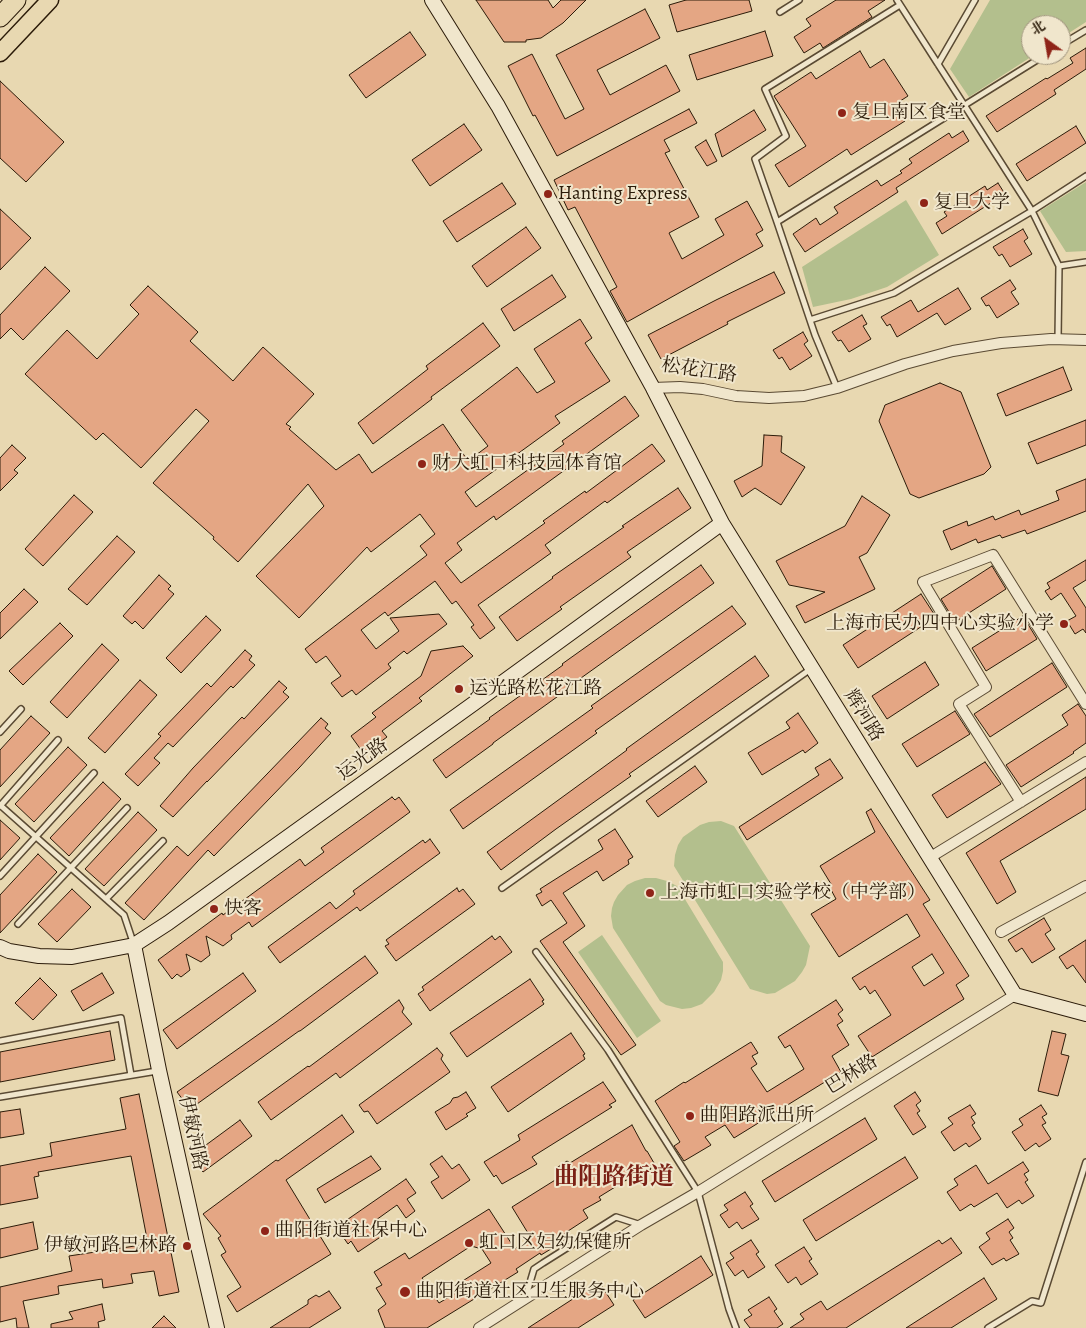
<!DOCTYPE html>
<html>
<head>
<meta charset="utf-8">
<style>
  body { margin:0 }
  #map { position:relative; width:1086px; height:1328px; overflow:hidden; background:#e8d8b1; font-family:Alegreya,"Noto Serif SC",serif }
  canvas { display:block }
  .north { position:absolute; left:1021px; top:15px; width:50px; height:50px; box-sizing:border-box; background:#f0e6cc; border:1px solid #a1957e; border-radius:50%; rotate:328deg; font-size:14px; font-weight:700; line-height:20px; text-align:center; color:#2b1b09 }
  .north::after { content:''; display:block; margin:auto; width:18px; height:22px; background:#8f2418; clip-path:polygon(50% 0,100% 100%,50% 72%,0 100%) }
</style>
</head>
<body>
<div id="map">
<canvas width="1086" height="1328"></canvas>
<div class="north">北</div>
</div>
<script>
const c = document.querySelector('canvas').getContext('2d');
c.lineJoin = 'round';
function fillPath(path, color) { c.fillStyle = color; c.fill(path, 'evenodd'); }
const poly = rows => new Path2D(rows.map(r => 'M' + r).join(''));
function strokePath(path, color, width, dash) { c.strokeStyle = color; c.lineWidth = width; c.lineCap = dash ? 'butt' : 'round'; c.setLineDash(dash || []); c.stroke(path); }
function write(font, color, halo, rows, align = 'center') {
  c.font = font + ' Alegreya,"Noto Serif SC",serif'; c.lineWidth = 4; c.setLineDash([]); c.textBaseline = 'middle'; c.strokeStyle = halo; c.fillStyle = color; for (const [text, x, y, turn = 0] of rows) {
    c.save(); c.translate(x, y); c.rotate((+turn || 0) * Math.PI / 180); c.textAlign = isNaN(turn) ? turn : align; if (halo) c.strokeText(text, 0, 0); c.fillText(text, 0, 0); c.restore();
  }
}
const green = poly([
  [990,0,1086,0,1086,22,1061,38,1061,25,1031,25,1031,55,1034,55,969,97,950,69],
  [1086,182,1086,251,1066,252,1040,211],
  [906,200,939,255,887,287,851,299,813,307,802,267],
  [721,821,734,826,810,946,806,965,802,972,795,981,775,993,767,994,750,989,674,866,675,855,678,845,683,837,700,825,709,822],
  [645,878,656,878,667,881,677,886,723,962,723,971,721,980,714,992,702,1004,691,1008,682,1009,666,1005,660,1001,613,928,611,916,612,908,614,902,618,895,627,885,635,881],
  [602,935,661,1021,637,1038,578,952]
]);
const building = poly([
  [476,0,548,0,553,8,561,0,586,0,563,23,541,38,526,40,526,42,504,42,476,0],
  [686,0,749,0,752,11,677,32,669,5,686,0],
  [836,0,885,0,868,11,872,17,823,48,820,43,804,53,794,37,811,26,806,19,836,0],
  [645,9,660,38,597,70,610,95,666,65,680,91,557,156,535,115,533,116,508,66,532,54,565,119,584,109,556,55,645,9],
  [765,31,773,56,697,80,689,55,765,31],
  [410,32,426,55,366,98,349,75,410,32],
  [1086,48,1086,69,1054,90,1056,94,997,132,986,116,1046,78,1047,79,1073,63,1070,58,1086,48],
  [860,51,870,68,884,59,908,96,894,105,905,121,851,155,847,149,789,187,775,165,806,146,774,96,811,72,816,79,860,51],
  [0,81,64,142,26,182,0,158,0,81],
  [689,109,697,123,664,140,670,151,665,153,699,217,669,233,682,259,724,235,715,219,747,201,763,230,756,234,763,246,627,322,610,291,617,287,575,207,568,210,554,180,689,109],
  [754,110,766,130,722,157,715,134,754,110],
  [464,124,482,150,430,186,412,160,464,124],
  [1076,126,1086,143,1027,181,1016,164,1076,126],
  [963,131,969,141,896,188,898,192,805,252,793,234,816,218,820,225,838,213,834,207,877,180,881,186,902,173,900,171,912,163,909,159,949,133,952,138,963,131],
  [706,140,717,161,707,166,695,147,706,140],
  [502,183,516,204,457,242,443,221,502,183],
  [998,183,1005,194,942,234,936,223,947,216,944,212,985,186,987,190,998,183],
  [0,209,31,238,0,270,0,209],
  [526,227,541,248,487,287,472,266,526,227],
  [1023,229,1028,238,1024,241,1032,254,1010,267,1002,254,999,256,993,247,1023,229],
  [45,267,70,291,23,340,11,328,0,339,0,315,45,267],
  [774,272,785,293,727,322,728,324,661,359,648,335,716,300,774,272],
  [552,275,566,297,514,331,501,309,552,275],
  [1010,280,1016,289,1011,292,1019,304,997,318,989,305,986,306,981,298,1010,280],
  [148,286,198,332,190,341,233,381,263,347,314,394,286,424,291,427,289,429,336,470,359,454,372,473,443,424,468,461,488,446,461,410,517,367,537,393,555,382,534,349,580,319,592,338,585,343,610,381,555,416,560,423,465,492,476,507,564,444,562,441,625,396,639,416,496,520,494,516,457,543,462,550,445,563,461,583,545,523,543,521,585,491,586,493,652,444,665,461,607,503,605,501,545,545,551,553,478,605,495,628,480,639,471,627,474,625,456,601,452,604,435,581,388,616,385,612,361,630,376,649,399,631,390,618,439,614,447,624,407,654,404,651,388,664,391,668,356,695,352,690,342,697,331,683,341,676,326,656,316,663,305,649,427,555,420,546,435,534,420,514,371,552,367,547,299,618,256,576,324,506,308,484,238,562,213,539,214,537,153,483,209,421,196,409,141,468,103,433,96,440,25,374,67,330,97,359,139,314,130,305,148,286],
  [958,288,971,309,945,325,937,313,897,337,890,324,887,326,881,317,911,300,918,312,958,288],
  [862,315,867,324,863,326,871,339,849,352,841,340,838,341,832,332,862,315],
  [483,323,500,346,431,397,432,399,373,444,358,423,428,369,426,366,483,323],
  [803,332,808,341,804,344,812,356,790,370,782,357,779,359,773,350,803,332],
  [1063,367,1072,390,1006,416,997,394,1063,367],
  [940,383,961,392,991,467,984,474,919,498,910,494,879,421,885,405,940,383],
  [1086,420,1086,445,1037,464,1028,443,1086,420],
  [764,435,782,436,781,452,805,467,781,505,755,488,742,497,734,481,762,466,764,435],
  [12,445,26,458,14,470,18,473,0,491,0,458,12,445],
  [1086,479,1086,511,1053,524,1027,534,1025,530,1002,538,1000,535,978,543,976,539,951,550,943,531,967,521,968,526,993,516,995,520,1019,510,1021,515,1059,500,1056,491,1086,479],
  [678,488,691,508,627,552,631,557,560,607,562,609,517,641,499,617,553,578,552,577,624,527,622,526,678,488],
  [74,495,93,512,43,566,25,549,74,495],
  [862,496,890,515,867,553,859,557,875,589,805,623,796,606,825,592,789,585,776,561,845,526,862,496],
  [117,536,135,552,87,605,68,589,117,536],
  [1086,560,1086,580,1073,588,1086,608,1086,633,1083,629,1075,634,1067,621,1076,616,1061,593,1051,600,1045,591,1050,588,1047,583,1086,560],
  [701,565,714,583,567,688,568,689,493,743,493,744,446,778,433,760,490,719,489,718,563,665,562,664,701,565],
  [992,566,1006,589,955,622,941,599,992,566],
  [159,575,171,586,168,589,174,594,143,629,135,621,132,624,123,616,159,575],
  [24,589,38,602,0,639,0,613,24,589],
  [921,594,936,617,858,668,843,645,921,594],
  [732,606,746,624,595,731,597,733,463,829,450,810,593,708,591,706,732,606],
  [206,616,221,630,181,673,166,658,206,616],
  [1023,616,1037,639,986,671,972,648,1023,616],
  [60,623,73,636,23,685,9,671,60,623],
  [102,644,119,660,67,718,50,702,102,644],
  [463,646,473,656,419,698,422,701,382,731,387,737,364,754,351,736,376,717,372,713,421,676,431,651,463,646],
  [245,650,252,656,249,660,255,665,233,688,231,686,173,747,168,743,154,758,160,763,138,786,125,774,161,736,158,734,207,683,211,687,245,650],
  [755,656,769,676,629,774,631,776,556,829,501,870,487,852,627,750,626,749,755,656],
  [925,662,939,685,887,719,872,696,925,662],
  [1052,663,1067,687,990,737,974,714,1052,663],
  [140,680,157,695,105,753,88,738,140,680],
  [279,681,287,688,283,692,289,697,207,782,207,781,173,817,160,806,193,768,242,717,244,719,279,681],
  [1078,704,1086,716,1086,743,1073,752,1074,753,1021,787,1006,765,1068,725,1062,715,1078,704],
  [955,711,970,734,917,767,902,744,955,711],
  [798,713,818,743,805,753,803,750,762,775,748,753,790,728,786,722,798,713],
  [31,716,50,733,0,787,0,750,31,716],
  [321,718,328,724,325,728,331,733,299,768,214,856,208,850,144,920,125,903,177,846,188,856,321,718],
  [68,747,87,765,34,822,15,804,68,747],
  [830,759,843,778,747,840,739,827,819,775,815,768,830,759],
  [985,762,1001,784,947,818,932,795,985,762],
  [695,766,707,782,658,817,646,801,695,766],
  [1086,777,1086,809,1000,861,1016,892,997,904,966,853,1086,777],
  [103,782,121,799,69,856,50,838,103,782],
  [392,797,395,800,399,797,410,812,252,927,249,922,231,935,232,939,223,946,206,936,210,955,201,962,186,954,190,970,181,977,177,974,172,979,158,960,222,913,223,915,300,859,305,866,324,852,321,848,392,797],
  [871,809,930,900,923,904,969,976,956,985,964,999,872,1057,858,1036,891,1015,875,990,870,994,865,986,860,990,852,978,920,936,907,914,839,957,811,914,836,899,829,886,831,884,820,866,875,832,866,812,871,809],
  [932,954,944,973,924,986,912,967,932,954],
  [138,812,157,830,104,886,85,869,138,812],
  [0,820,20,838,0,860,0,820],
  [615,829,633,857,628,860,629,864,603,881,597,871,563,893,585,926,563,942,636,1045,621,1055,540,941,567,923,551,900,542,906,536,895,542,892,540,889,603,849,598,840,615,829],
  [430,839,440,853,360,911,357,907,280,963,268,947,330,902,336,909,355,894,353,891,423,840,425,843,430,839],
  [38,854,57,872,0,933,0,895,38,854],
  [457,888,459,892,463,889,475,904,396,961,385,946,389,944,386,940,457,888],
  [72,889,91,907,57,942,38,924,72,889],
  [1044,918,1051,930,1045,934,1055,949,1032,963,1022,948,1016,952,1008,940,1044,918],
  [492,936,495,940,500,936,512,952,430,1011,418,994,424,990,422,987,492,936],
  [1086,940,1086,983,1073,965,1067,969,1059,957,1086,940],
  [365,956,378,973,300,1031,299,1031,190,1109,177,1092,276,1022,365,956],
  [102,973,114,993,83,1011,71,991,102,973],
  [243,973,256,991,177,1049,163,1030,243,973],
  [40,978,57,995,33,1020,15,1003,40,978],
  [530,979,544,1000,542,1001,544,1004,467,1057,450,1033,530,979],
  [399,1000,404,1008,402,1012,412,1024,340,1078,336,1073,271,1120,258,1102,308,1066,309,1067,399,1000],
  [836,1000,843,1010,838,1014,843,1021,837,1025,849,1045,832,1056,841,1072,734,1138,725,1125,705,1137,711,1145,684,1161,674,1146,680,1142,655,1101,684,1082,685,1083,751,1042,758,1053,752,1056,757,1064,751,1068,767,1092,804,1069,790,1045,785,1048,778,1037,836,1000],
  [110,1031,115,1060,0,1082,0,1052,110,1031],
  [1052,1031,1066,1034,1061,1054,1069,1056,1058,1096,1038,1091,1052,1031],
  [571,1033,585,1054,583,1055,585,1059,508,1112,491,1087,571,1033],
  [437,1048,443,1055,441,1059,450,1072,377,1124,368,1111,364,1112,359,1105,437,1048],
  [603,1082,616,1101,609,1105,612,1107,532,1157,537,1164,525,1171,502,1184,496,1175,494,1177,484,1162,520,1140,518,1135,603,1082],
  [466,1092,476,1108,466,1114,468,1116,446,1130,435,1112,450,1103,453,1098,458,1097,466,1092],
  [915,1092,921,1101,916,1105,920,1111,917,1113,926,1127,913,1135,894,1106,915,1092],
  [139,1094,179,1292,159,1296,154,1271,131,1274,133,1283,103,1288,102,1279,58,1286,59,1294,23,1301,29,1328,17,1328,16,1318,0,1322,0,1287,72,1271,69,1256,148,1244,131,1156,38,1172,39,1176,34,1177,38,1198,0,1205,0,1166,52,1156,50,1143,126,1129,120,1098,139,1094],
  [970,1105,976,1114,971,1117,975,1123,972,1125,981,1139,969,1147,966,1143,954,1151,941,1132,953,1124,948,1118,970,1105],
  [1041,1105,1047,1114,1042,1117,1046,1123,1042,1125,1051,1139,1039,1147,1036,1143,1025,1151,1012,1132,1023,1125,1019,1119,1041,1105],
  [20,1109,24,1134,0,1138,0,1112,20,1109],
  [342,1115,354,1132,286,1180,331,1254,237,1312,227,1296,241,1287,221,1255,226,1252,218,1238,221,1236,203,1214,276,1160,278,1161,342,1115],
  [865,1118,877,1139,775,1202,762,1181,865,1118],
  [240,1120,252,1136,203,1172,191,1156,240,1120],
  [632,1125,646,1151,647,1151,654,1163,649,1166,651,1169,643,1174,641,1171,599,1197,601,1200,583,1210,588,1218,565,1233,564,1241,541,1255,540,1253,516,1269,518,1272,427,1328,385,1328,378,1310,386,1304,376,1288,382,1285,374,1272,405,1253,409,1259,489,1209,515,1249,531,1238,512,1207,560,1177,555,1169,567,1161,570,1163,632,1125],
  [471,1246,482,1249,491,1263,461,1282,464,1288,439,1303,422,1278,471,1246],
  [371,1156,381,1169,325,1203,317,1189,371,1156],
  [442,1156,452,1169,459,1164,470,1180,442,1199,431,1182,439,1177,430,1164,442,1156],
  [905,1157,918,1178,816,1241,803,1220,905,1157],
  [1023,1162,1029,1171,1024,1174,1028,1180,1025,1182,1034,1196,1022,1204,1019,1200,1007,1208,997,1193,974,1207,971,1204,960,1211,947,1192,958,1185,954,1179,976,1165,988,1184,1023,1162],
  [406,1179,416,1193,407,1199,415,1211,406,1218,397,1205,376,1220,385,1234,358,1252,351,1241,348,1244,341,1234,345,1231,341,1224,406,1179],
  [745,1192,753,1204,750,1206,759,1219,742,1229,737,1222,729,1228,720,1215,728,1210,724,1205,745,1192],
  [1008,1219,1014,1228,1009,1232,1013,1238,1010,1240,1019,1254,1006,1261,1004,1258,992,1265,979,1247,990,1239,986,1233,1008,1219],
  [33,1222,38,1249,0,1258,0,1229,33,1222],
  [951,1238,962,1253,846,1328,790,1328,804,1319,800,1314,821,1301,827,1310,939,1240,942,1244,951,1238],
  [751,1240,759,1252,756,1254,765,1267,748,1278,743,1270,735,1276,726,1263,734,1258,730,1253,751,1240],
  [804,1247,812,1259,809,1261,818,1274,801,1285,796,1277,788,1283,775,1265,804,1247],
  [701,1256,713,1275,645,1318,633,1300,701,1256],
  [984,1278,997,1299,951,1328,906,1328,984,1278],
  [599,1282,614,1305,578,1328,528,1328,599,1282],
  [329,1291,341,1308,309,1328,270,1328,308,1304,308,1300,316,1295,319,1297,329,1291],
  [769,1297,777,1309,774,1311,783,1324,777,1328,750,1328,744,1320,752,1315,748,1310,769,1297],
  [102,1304,105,1320,98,1322,99,1328,51,1328,51,1324,73,1319,69,1312,102,1304],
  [164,1316,176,1328,152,1328,164,1316]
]);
const lane = poly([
  [897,0,1032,211,1059,266,1058,339],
  [780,12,799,0],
  [1061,45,1086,30],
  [938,64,975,0],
  [777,222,1045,55],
  [1059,266,1086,262],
  [810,320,894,293,1032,211,1086,176],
  [837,388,815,335,777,222,755,159,786,136,765,89,900,5],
  [0,732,21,709],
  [0,805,124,915,134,945],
  [0,806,58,740],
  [0,876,94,773],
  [502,888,812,668],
  [106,899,163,841],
  [18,924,127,808],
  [536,952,608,1050,698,1192,729,1309,736,1328],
  [0,1041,121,1018,131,1075],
  [0,1097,157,1071],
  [526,1296,534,1269,543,1263,616,1217,641,1225],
  [988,1328,1032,1301,1041,1303,1086,1162]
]);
const street = poly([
  [653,388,680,387,703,389,736,396,769,398,804,396,837,388,905,364,953,351,1001,343,1051,339,1086,340],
  [1021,802,959,704,986,687,923,582,993,555,1086,704],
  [929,858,1086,762],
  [1001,932,1086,886],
  [479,1328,641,1225,698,1192,1015,995]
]);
const secondary = poly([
  [432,0,498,106,653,388,722,523,1015,995,1086,1014],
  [134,945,159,1070,197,1242,217,1328],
  [0,947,9,951,39,956,72,957,134,945,168,923,473,704,722,523]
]);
const primary = poly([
  [0,53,50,0]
]);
const highway = poly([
  [0,17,16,0]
]);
const markers = [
  [842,113,5,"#8f2418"],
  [548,194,5,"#8f2418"],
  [924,203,5,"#8f2418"],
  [422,464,5,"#8f2418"],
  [1064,624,5,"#8f2418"],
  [459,689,5,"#8f2418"],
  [650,893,5,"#8f2418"],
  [214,909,5,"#8f2418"],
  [690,1116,5,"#8f2418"],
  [265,1231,5,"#8f2418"],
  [469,1243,5,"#8f2418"],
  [187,1246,5,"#8f2418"],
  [405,1292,6,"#8f2418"]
];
const poiNames = [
  ["复旦南区食堂",852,113],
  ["Hanting Express",558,194],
  ["复旦大学",934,203],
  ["财大虹口科技园体育馆",432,464],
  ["上海市民办四中心实验小学",1054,624,"right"],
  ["运光路松花江路",469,689],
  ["上海市虹口实验学校（中学部）",660,893],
  ["快客",224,909],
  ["曲阳路派出所",700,1116],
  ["曲阳街道社保中心",275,1231],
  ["虹口区妇幼保健所",479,1243],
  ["伊敏河路巴林路",177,1246,"right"],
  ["曲阳街道社区卫生服务中心",416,1292]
];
const streetNames = [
  ["松花江路",699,371,8],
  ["辉河路",863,716,58],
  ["运光路",363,760,-36],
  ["巴林路",852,1075,-32],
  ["伊敏河路",192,1133,78]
];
const districtNames = [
  ["曲阳路街道",614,1178]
];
fillPath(green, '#b3bf8d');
fillPath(building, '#e4a684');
strokePath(building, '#2b1b09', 1);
strokePath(lane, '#5a4a33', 8);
strokePath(street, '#5a4a33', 12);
strokePath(secondary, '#2b1b09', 16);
strokePath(primary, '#2b1b09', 19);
strokePath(highway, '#2b1b09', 21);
strokePath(lane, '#f0e6cc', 5);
strokePath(street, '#f0e6cc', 10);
strokePath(secondary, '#f0e6cc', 14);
strokePath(primary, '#e8d8b1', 16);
strokePath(highway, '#e8d8b1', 19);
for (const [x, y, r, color] of markers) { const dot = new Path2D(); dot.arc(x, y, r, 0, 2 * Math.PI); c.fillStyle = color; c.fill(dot); strokePath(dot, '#f0e6cc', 2); }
write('19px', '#2b1b09', '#f0e6cc', poiNames, 'left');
write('19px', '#2b1b09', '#f0e6cc', streetNames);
write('bold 24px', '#7a1f14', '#f0e6cc', districtNames);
</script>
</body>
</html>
